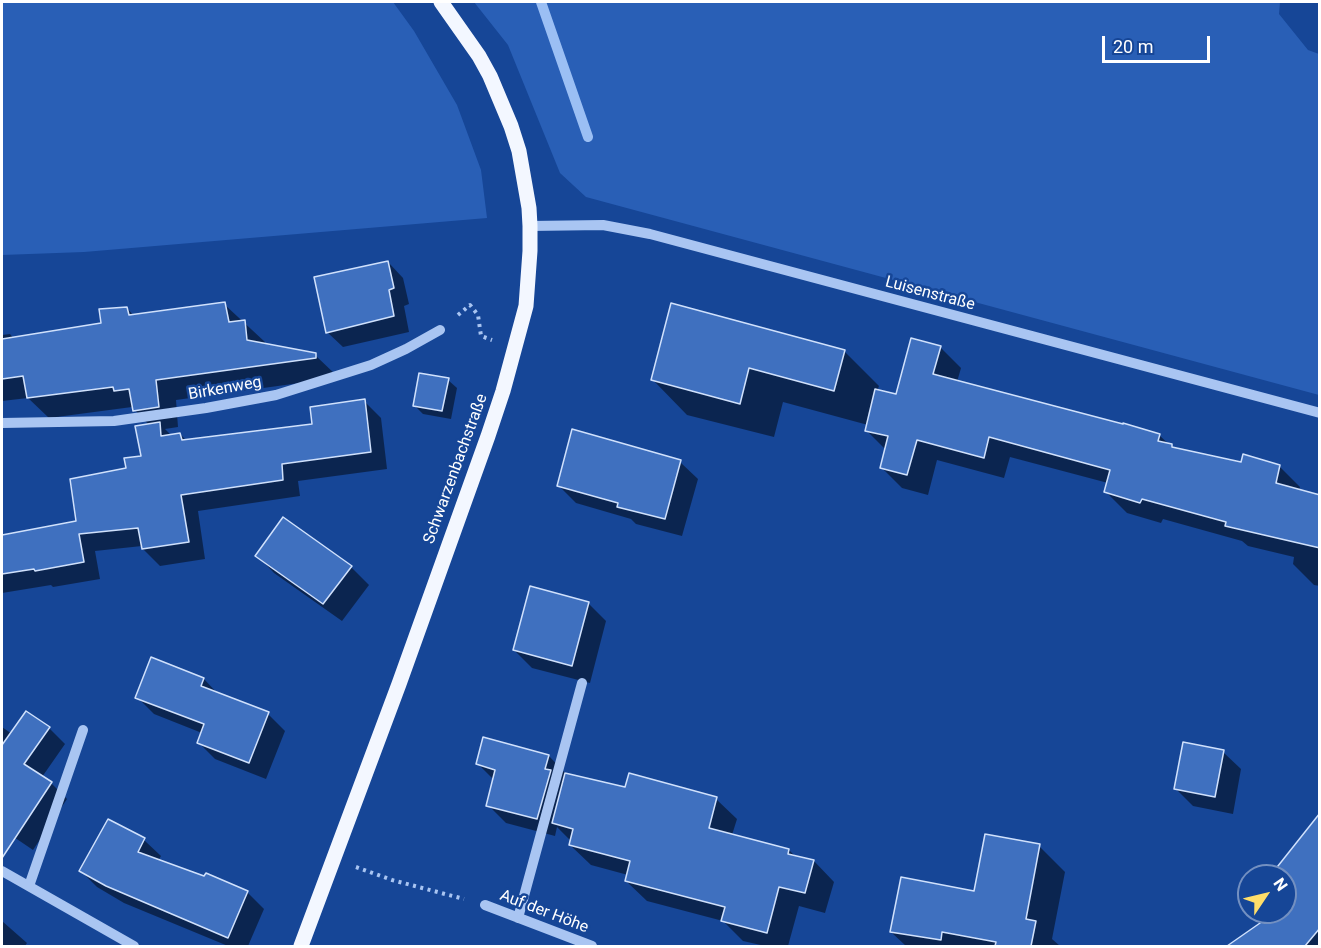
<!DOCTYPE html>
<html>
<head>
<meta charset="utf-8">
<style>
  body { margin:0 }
  #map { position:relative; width:1321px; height:948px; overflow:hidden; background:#164697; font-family:Roboto,sans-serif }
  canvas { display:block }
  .frame { position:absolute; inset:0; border:3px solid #fff; pointer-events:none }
  .north { position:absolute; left:1237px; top:864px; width:60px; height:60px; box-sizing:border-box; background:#164697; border:2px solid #7390c1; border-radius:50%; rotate:55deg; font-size:16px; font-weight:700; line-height:24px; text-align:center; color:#fff }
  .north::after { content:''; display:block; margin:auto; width:21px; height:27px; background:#ffde69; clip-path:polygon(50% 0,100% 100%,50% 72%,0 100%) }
  .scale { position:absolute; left:1102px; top:36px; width:108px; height:27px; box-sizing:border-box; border:3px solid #fff; border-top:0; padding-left:8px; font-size:18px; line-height:21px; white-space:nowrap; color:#fff; -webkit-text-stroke:4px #164697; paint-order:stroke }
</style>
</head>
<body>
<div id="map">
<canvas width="1321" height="948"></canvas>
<div class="frame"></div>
<div class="north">N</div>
<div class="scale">20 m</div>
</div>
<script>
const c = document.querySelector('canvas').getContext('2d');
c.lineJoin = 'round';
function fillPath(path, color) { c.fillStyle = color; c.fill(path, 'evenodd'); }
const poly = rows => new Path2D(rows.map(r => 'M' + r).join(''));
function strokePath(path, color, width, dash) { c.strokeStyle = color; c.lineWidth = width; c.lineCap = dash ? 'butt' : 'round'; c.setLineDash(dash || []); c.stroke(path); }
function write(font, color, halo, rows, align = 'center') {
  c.font = font + ' Roboto,sans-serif'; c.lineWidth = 5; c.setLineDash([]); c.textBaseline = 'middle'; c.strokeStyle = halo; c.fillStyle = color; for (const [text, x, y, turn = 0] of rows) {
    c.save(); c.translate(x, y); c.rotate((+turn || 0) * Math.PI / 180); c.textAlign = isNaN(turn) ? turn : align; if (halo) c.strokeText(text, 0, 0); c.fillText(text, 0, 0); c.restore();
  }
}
const green = poly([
  [2,2,393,2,414,31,457,105,481,170,487,218,84,252,2,255],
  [474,2,1280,2,1279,14,1308,50,1319,54,1319,395,586,197,560,173,508,45]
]);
const shadow = poly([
  [388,262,403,278,409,304,404,306,409,332,343,347,327,332],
  [224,304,265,342,265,345,315,355,336,375,336,378,176,400,178,427,165,429,172,436,180,434,187,441,314,426,364,401,381,418,387,469,298,481,300,496,198,511,205,559,160,566,143,549,142,546,95,551,100,579,53,587,51,585,2,593,2,539,30,535,78,523,128,469,143,457,149,425,132,407,49,418,28,398,2,401,2,335,10,334,14,339,103,324,127,308,134,316],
  [940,347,961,368,957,382,1159,435,1174,449,1242,464,1279,466,1300,487,1299,491,1320,497,1320,586,1314,585,1293,564,1294,557,1248,546,1242,541,1163,519,1161,523,1127,513,1106,492,1108,483,1010,457,1004,478,937,460,928,495,902,488,881,467,886,450,866,430,868,425,783,402,774,437,687,415,653,380,844,351,879,386,877,391,897,396],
  [448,380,457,388,451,419,423,414,414,405],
  [680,462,698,479,682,536,636,524,631,519,576,503,559,486],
  [284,519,351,567,369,585,342,621,274,573,257,555],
  [531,588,589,604,606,621,590,683,532,668,514,650],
  [152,659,204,679,219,695,268,714,285,731,266,779,215,759,198,742,202,733,154,714,137,697],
  [2,727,12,734,49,728,65,744,42,777,51,783,67,799,33,850,2,829],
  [1223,752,1241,769,1233,814,1193,806,1175,788],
  [549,756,566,774,626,789,716,799,737,819,732,835,789,850,796,857,814,861,834,882,825,913,799,906,788,946,765,946,743,941,723,921,647,901,626,881,628,875,591,865,570,845,571,841,557,827,555,836,506,823,488,805,494,780,477,763],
  [1320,815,1320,946,1229,946,1273,916,1268,912,1285,912,1285,876,1272,876],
  [144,840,161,856,158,861,247,892,264,909,248,946,228,946,124,903,97,887,81,871],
  [1039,846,1065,872,1052,939,1060,946,906,946,891,932,975,893],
  [2,921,27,943,25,946,2,946]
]);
const stream = poly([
  [541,2,588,137]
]);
const building = poly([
  [388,261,394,288,389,290,394,316,326,333,314,277,388,261],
  [225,302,229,322,245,320,247,340,316,353,316,358,156,380,159,407,133,411,129,389,114,391,113,387,27,398,23,376,2,379,2,339,101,323,99,309,127,307,129,315,225,302],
  [671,303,845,350,834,391,749,368,740,404,651,380,671,303],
  [911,338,941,346,933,374,1123,424,1123,423,1160,434,1158,441,1172,444,1172,447,1241,462,1243,454,1280,465,1276,483,1320,495,1320,548,1225,526,1226,522,1142,499,1140,503,1104,492,1110,470,989,437,984,458,917,440,907,475,880,468,888,436,865,431,875,389,896,394,911,338],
  [419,373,449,378,442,411,413,406,419,373],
  [365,399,371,452,282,464,283,480,181,495,189,542,142,549,138,528,79,534,84,562,35,571,34,569,2,574,2,535,76,521,70,479,126,468,124,458,141,456,135,426,160,422,161,436,180,433,182,440,312,424,310,407,365,399],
  [572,429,681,460,665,519,617,507,618,503,557,486,572,429],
  [283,517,352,566,323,604,255,556,283,517],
  [530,586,589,602,572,666,513,650,530,586],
  [151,657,204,678,201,686,269,712,249,763,197,743,204,724,135,698,151,657],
  [26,711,50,727,24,764,52,782,2,858,2,745,26,711],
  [483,737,549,755,545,769,551,770,537,819,486,806,495,770,476,764,483,737],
  [1183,742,1224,750,1215,797,1174,789,1183,742],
  [565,773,625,787,629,773,717,797,709,828,789,849,788,854,814,860,805,893,779,887,767,933,721,921,725,907,625,881,630,861,569,845,573,829,552,823,565,773],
  [1320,813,1320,928,1305,946,1227,946,1273,914,1270,912,1285,912,1285,876,1270,876,1320,813],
  [108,819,145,838,138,852,204,876,206,873,248,891,228,938,106,886,79,871,108,819],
  [985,834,1040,844,1026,919,1036,921,1031,946,995,946,996,942,942,932,941,940,890,932,901,877,974,891,985,834]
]);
const path = poly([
  [458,315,470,305,478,315,481,336,492,340],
  [356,867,392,880,464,899]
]);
const minor = poly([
  [530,226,603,225,650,234,1320,413],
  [2,423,114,421,206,408,276,395,371,365,406,349,440,330],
  [2,871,134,946],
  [29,886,83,730],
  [485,905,592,946],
  [518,918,582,683]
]);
const major = poly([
  [301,946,399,684,488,436,503,391,526,306,530,251,530,226,529,208,519,151,511,126,490,76,479,56,441,2]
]);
const streetNames = [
  ["Luisenstraße",930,294,15],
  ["Birkenweg",225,389,-10],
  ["Schwarzenbachstraße",456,469,-70],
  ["Auf der Höhe",544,912,21]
];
fillPath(green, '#295fb6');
fillPath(shadow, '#0007');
strokePath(stream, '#9bbff4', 10);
fillPath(building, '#3f70bf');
strokePath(building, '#d0e1fc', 1.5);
strokePath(path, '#a9c5f2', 4, [3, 4.5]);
strokePath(minor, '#a9c5f2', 10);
strokePath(major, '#f3f7ff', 15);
write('16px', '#fff', '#164697', streetNames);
</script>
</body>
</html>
